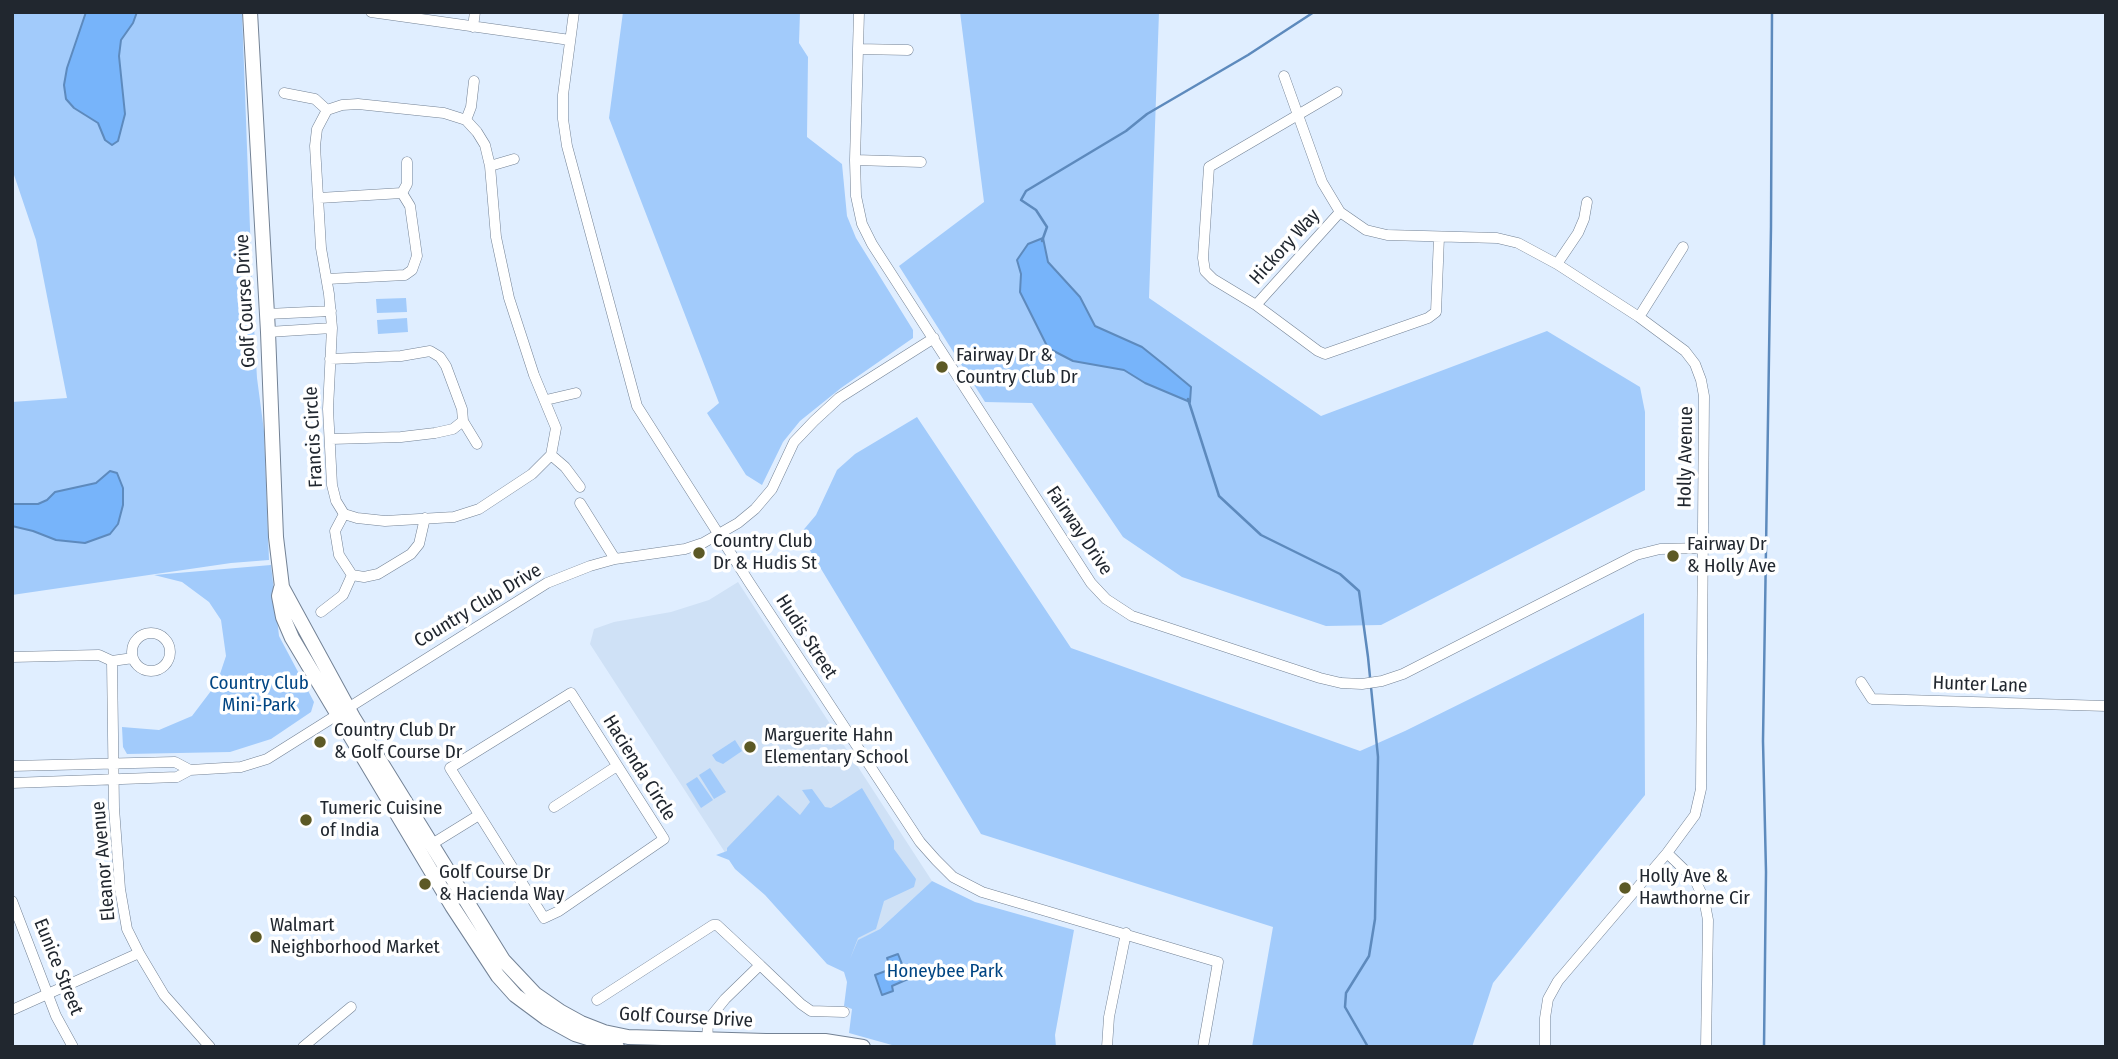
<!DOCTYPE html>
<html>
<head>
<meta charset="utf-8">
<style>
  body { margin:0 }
  #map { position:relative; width:2118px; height:1059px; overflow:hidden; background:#e0eeff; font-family:"Fira Sans Condensed",sans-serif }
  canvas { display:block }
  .frame { position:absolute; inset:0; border:14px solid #21272f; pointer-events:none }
</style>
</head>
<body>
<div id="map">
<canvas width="2118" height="1059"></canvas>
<div class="frame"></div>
</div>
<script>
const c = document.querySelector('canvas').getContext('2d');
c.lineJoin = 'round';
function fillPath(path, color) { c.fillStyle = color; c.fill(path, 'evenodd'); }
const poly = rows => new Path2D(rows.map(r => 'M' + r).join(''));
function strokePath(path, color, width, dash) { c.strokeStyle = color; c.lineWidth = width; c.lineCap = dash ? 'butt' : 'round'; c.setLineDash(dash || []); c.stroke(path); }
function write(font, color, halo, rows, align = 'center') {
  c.font = font + ' "Fira Sans Condensed",sans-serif'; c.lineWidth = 7; c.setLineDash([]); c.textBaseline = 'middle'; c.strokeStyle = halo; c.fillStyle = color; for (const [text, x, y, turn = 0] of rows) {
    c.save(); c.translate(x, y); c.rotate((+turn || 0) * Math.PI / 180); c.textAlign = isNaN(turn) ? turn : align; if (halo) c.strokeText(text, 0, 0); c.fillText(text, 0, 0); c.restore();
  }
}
const built = poly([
  [738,582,932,881,880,929,859,940,850,962,726,854,590,644,594,629,614,622,671,612,709,600]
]);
const green = poly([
  [12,12,242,12,253,310,257,378,264,431,269,560,231,563,12,595,12,402,67,398,36,240,12,169],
  [623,12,800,12,799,43,808,57,807,137,842,164,847,216,856,238,913,330,913,338,841,388,800,421,783,442,762,485,746,475,707,413,719,403,609,118],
  [960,12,1159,12,1149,298,1321,416,1547,331,1640,387,1645,412,1645,490,1381,625,1326,626,1182,577,1123,537,1032,403,985,402,899,266,984,202],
  [406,298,407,312,377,313,376,299],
  [407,318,408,332,378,334,377,320],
  [917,417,1071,648,1360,751,1405,731,1644,613,1645,795,1493,983,1472,1047,1252,1047,1273,927,981,834,800,534,816,515,837,470,855,454],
  [271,565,279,636,314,702,311,712,271,739,230,752,127,754,123,747,122,727,159,730,192,716,217,683,226,656,221,620,209,602,182,582,154,575],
  [735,740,742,751,723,764,716,761,712,755],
  [710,768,726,792,714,799,699,775],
  [697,777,713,800,701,808,686,784],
  [862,788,894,841,894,849,916,879,914,887,884,901,876,929,858,938,850,959,858,940,880,929,932,881,975,902,1074,930,1055,1035,1056,1047,899,1047,849,1033,852,1009,844,1006,847,982,844,972,827,964,765,895,735,869,729,860,716,855,727,851,727,848,778,795,800,815,810,802,802,790,812,789,825,807,831,808]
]);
const water = poly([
  [86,12,137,12,133,23,121,40,119,56,125,114,118,141,112,145,105,140,98,123,74,108,66,99,64,85,67,68,86,12],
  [1043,238,1048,262,1080,297,1095,326,1142,347,1167,367,1191,387,1190,402,1145,383,1124,370,1073,361,1048,348,1020,292,1021,274,1017,260,1028,244,1043,238],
  [110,471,117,473,123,488,123,505,118,524,110,534,85,543,56,540,33,531,12,526,13,504,38,504,47,500,55,492,96,483,110,471],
  [898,954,908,979,892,986,893,991,882,995,875,975,891,969,887,958,898,954]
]);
const stream = poly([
  [1042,241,1047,227,1036,210,1021,200,1026,191,1126,131,1147,114,1248,55,1314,12],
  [1188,399,1219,496,1261,535,1340,574,1359,591,1368,657,1378,757,1375,919,1369,956,1346,993,1345,1007,1368,1047],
  [1764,1047,1766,872,1763,741,1771,227,1772,12]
]);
const street = poly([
  [371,12,570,40],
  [574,12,563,95,563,119,567,146,637,406,749,582,920,842,936,860,953,877,982,892,1218,962,1203,1047],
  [859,12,855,160,856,196,862,224,872,244,1091,583,1106,599,1132,616,1320,678,1341,683,1362,684,1382,681,1403,674,1636,555,1660,549,1702,548],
  [473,27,475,12],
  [858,49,908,50],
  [1284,76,1322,182,1340,212,1366,230,1387,235,1497,238,1518,243,1557,264,1639,317,1685,351,1695,364,1701,380,1704,396,1701,789,1695,815,1667,853,1558,981,1548,999,1545,1018,1545,1047],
  [1337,92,1209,167,1203,258,1205,271,1213,279,1256,305,1318,351,1325,354,1428,318,1436,312,1439,237],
  [284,93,315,99,327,110],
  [358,104,444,113,466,120,477,132,485,145,490,166,496,237,509,298,534,375,556,428,551,455,532,474,479,509,454,517,385,521,357,518,344,514,336,501,332,485,328,409,332,328,329,294,321,248,315,146,317,129,327,110,342,105,358,104],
  [466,120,471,107,474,81],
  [855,160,921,162],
  [490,166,514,159],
  [402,193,407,184,407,162],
  [319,198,402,193],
  [1557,264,1578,233,1584,219,1587,202],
  [327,279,405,275,412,270,417,256,410,206,402,193],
  [1256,305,1340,212],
  [267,314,331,311],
  [1639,317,1683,247],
  [268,332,332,328],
  [330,359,401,356,430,351,440,357,446,366,462,409,463,421,453,429,435,433,401,437,331,439],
  [546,400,576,393],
  [463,421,477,444],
  [551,455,565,467,580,487],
  [580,503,615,559],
  [344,514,335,531,339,555,352,575,364,577,378,574,411,554,419,544,425,518],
  [321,612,343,595,352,575],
  '132 652a19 19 0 1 1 38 0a19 19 0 1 1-38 0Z',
  [12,657,99,655,112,661],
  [112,661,114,808,120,889,127,929,139,953,164,995,210,1047],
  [112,661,133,658],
  [1861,682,1872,699,2106,706],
  [571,693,664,839,559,911,544,918,450,768,571,693],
  [12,766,175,762,190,770],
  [12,783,177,777,190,770,241,767,267,759,547,583,590,566,615,559,685,549,703,543,738,523,755,509,772,489,794,442,814,421,839,398,934,338],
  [554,807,617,766],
  [432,844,479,815],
  [1667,853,1695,880,1704,899,1708,920,1706,1047],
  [12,901,56,1016,73,1047],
  [597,1000,713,925,717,925,760,965],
  [12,1010,139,953],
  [303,1047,351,1007],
  [707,1047,708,1020,725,999,760,965,801,1004,811,1011,844,1012],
  [1107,1047,1109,1017,1126,933]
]);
const secondary = poly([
  [250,12,268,332,276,537,282,587,354,719,503,960,535,994,561,1012,581,1023,604,1032,628,1037,766,1041,825,1041,863,1047],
  [281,588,279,596,283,617,292,638,452,906,498,976,515,995,546,1018,575,1034,617,1047]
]);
const markers = [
  [942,367,7,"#5c5925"],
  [699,553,7,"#5c5925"],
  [1673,556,7,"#5c5925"],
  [320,742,7,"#5c5925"],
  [750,747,7,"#5c5925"],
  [306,820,7,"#5c5925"],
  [425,884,7,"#5c5925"],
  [1625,888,7,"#5c5925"],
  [256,937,7,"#5c5925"]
];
const streetNames = [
  ["Hickory Way",1285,247,-48],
  ["Golf Course Drive",246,301,-93],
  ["Francis Circle",314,437,-93],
  ["Holly Avenue",1686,457,-89],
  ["Fairway Drive",1079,531,56],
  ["Country Club Drive",478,606,-31],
  ["Hudis Street",806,637,57],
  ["Hunter Lane",1980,685,2],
  ["Hacienda Circle",639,768,58],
  ["Eleanor Avenue",104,861,-95],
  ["Eunice Street",58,967,68],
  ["Golf Course Drive",686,1018,3]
];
const poiNames = [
  ["Fairway Dr &",956,356],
  ["Country Club Dr",956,378],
  ["Country Club",713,542],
  ["Dr & Hudis St",713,564],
  ["Fairway Dr",1687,545],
  ["& Holly Ave",1687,567],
  ["Country Club Dr",334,731],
  ["& Golf Course Dr",334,753],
  ["Marguerite Hahn",764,736],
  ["Elementary School",764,758],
  ["Tumeric Cuisine",320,809],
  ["of India",320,831],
  ["Golf Course Dr",439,873],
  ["& Hacienda Way",439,895],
  ["Holly Ave &",1639,877],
  ["Hawthorne Cir",1639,899],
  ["Walmart",270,926],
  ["Neighborhood Market",270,948]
];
const parkNames = [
  ["Country Club",259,684],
  ["Mini-Park",259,706],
  ["Honeybee Park",945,972]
];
fillPath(built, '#cfe1f6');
fillPath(green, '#a2cbfb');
fillPath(water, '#77b4fa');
strokePath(water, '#5d8abd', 2);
strokePath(stream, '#5d8abd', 2.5);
strokePath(street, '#738295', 11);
strokePath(secondary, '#738295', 16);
strokePath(street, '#fff', 10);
strokePath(secondary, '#fff', 14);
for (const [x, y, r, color] of markers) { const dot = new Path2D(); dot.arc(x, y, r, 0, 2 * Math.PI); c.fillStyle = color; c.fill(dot); strokePath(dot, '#fff', 2.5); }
write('19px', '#21272f', '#fff', streetNames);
write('19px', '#21272f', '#fff', poiNames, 'left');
write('19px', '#004583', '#fff', parkNames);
</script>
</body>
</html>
